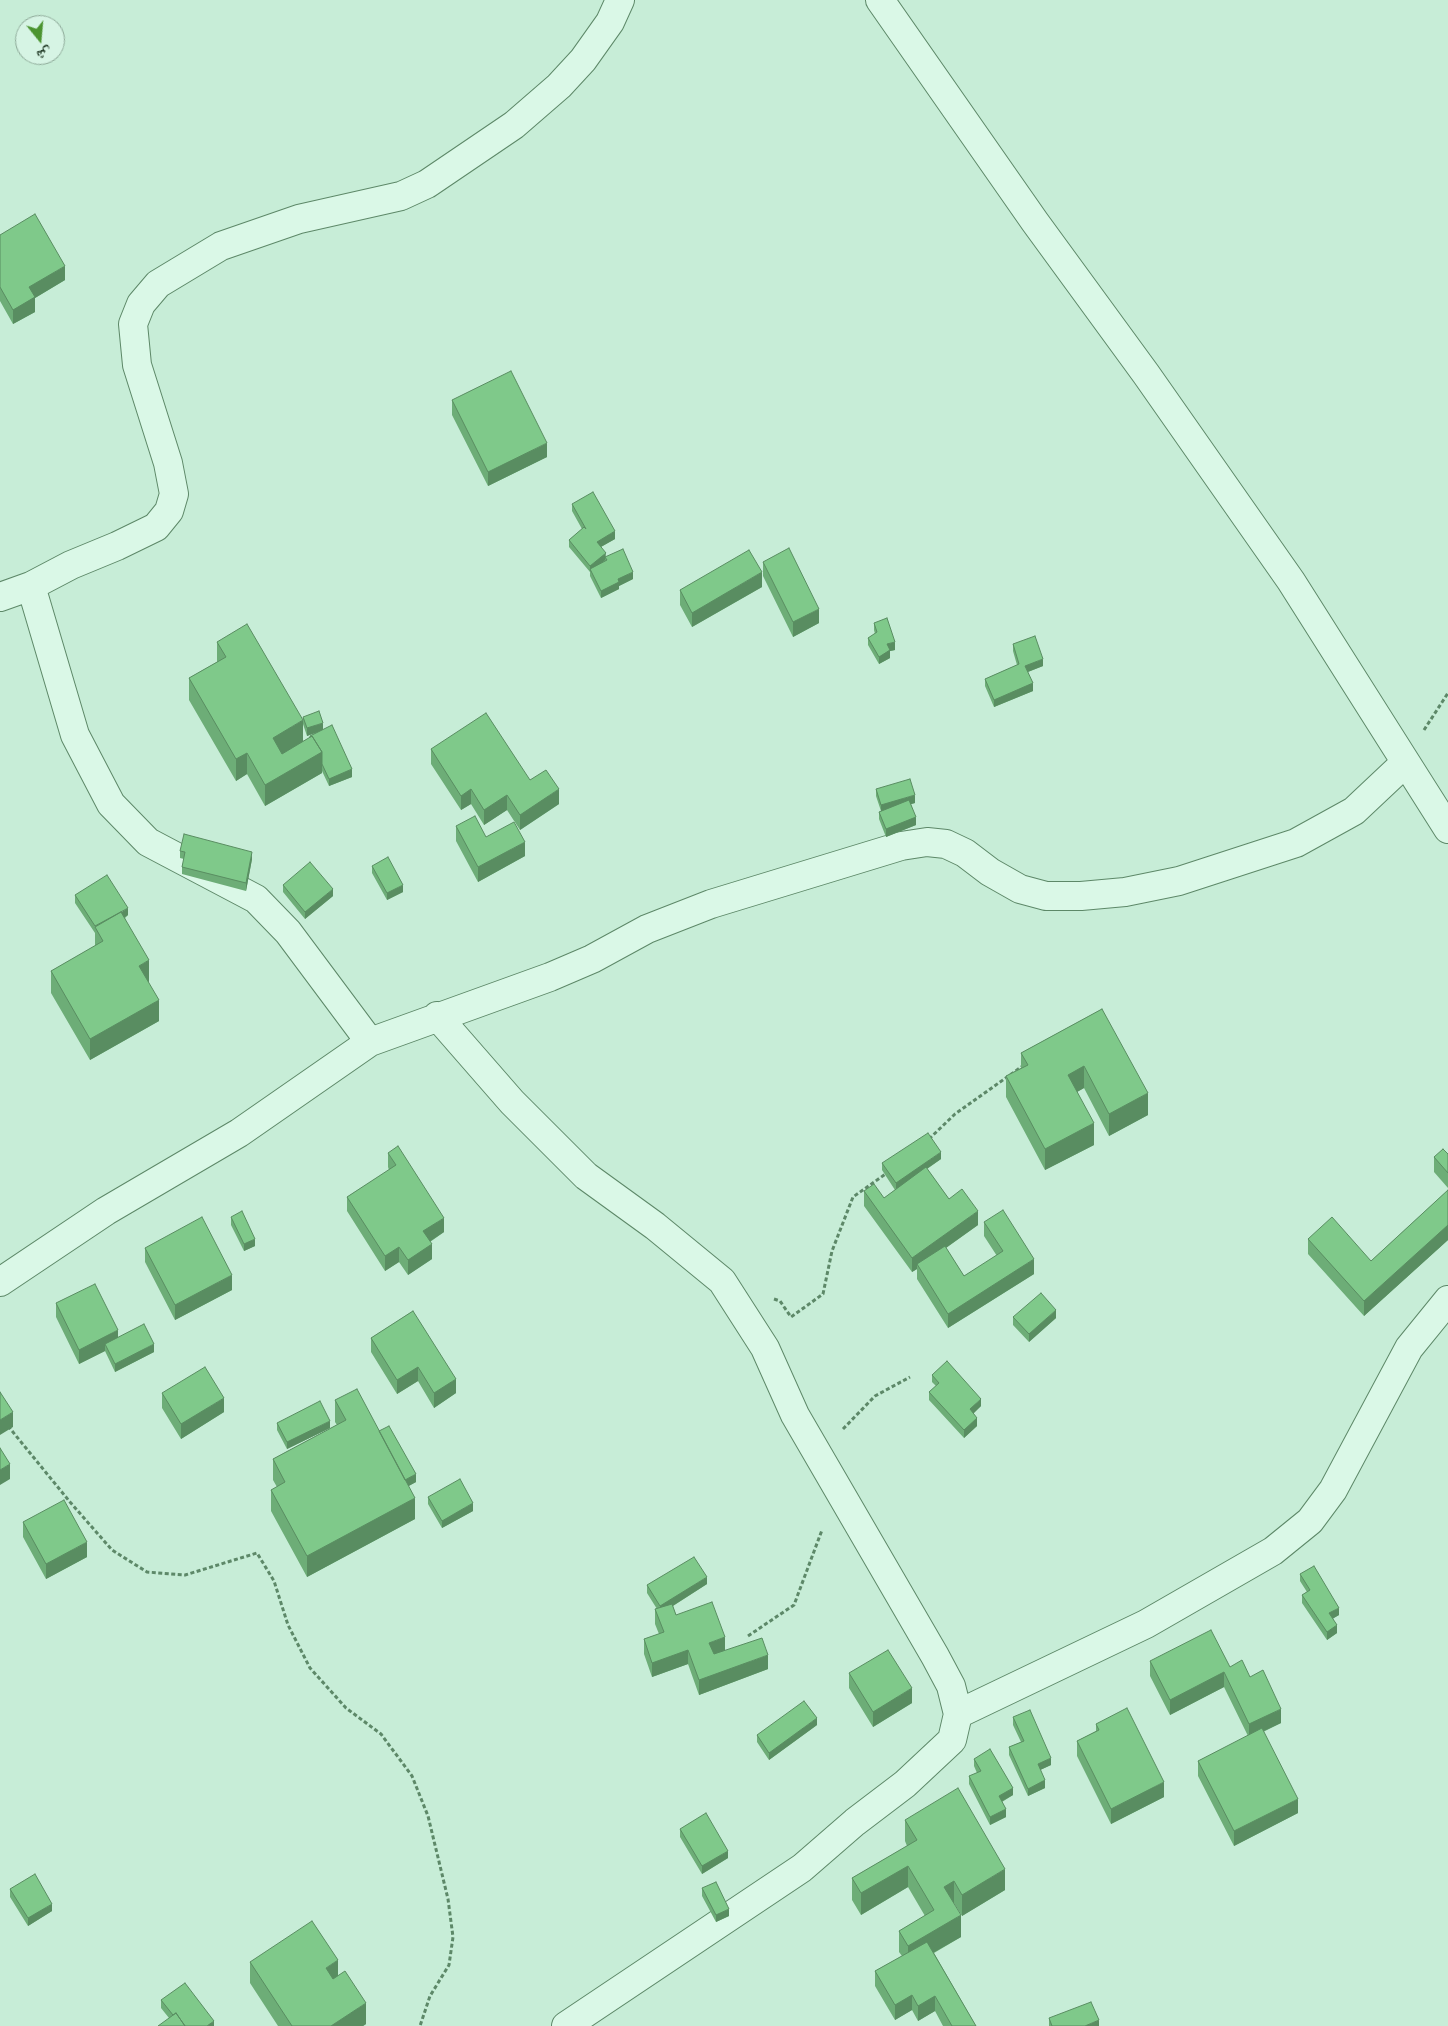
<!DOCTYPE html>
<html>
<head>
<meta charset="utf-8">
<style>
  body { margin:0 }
  #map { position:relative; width:1448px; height:2026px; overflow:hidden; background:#c7edd7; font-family:"Zilla Slab","Noto Naskh Arabic",serif }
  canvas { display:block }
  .north { position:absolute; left:15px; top:15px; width:50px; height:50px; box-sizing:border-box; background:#d6f4e4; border:1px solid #8da998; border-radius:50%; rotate:163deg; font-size:14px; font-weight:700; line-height:20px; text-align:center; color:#203925 }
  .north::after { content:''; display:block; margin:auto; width:18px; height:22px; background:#4b9430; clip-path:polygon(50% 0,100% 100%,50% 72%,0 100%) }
</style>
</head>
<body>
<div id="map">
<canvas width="1448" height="2026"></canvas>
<div class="north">ش</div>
</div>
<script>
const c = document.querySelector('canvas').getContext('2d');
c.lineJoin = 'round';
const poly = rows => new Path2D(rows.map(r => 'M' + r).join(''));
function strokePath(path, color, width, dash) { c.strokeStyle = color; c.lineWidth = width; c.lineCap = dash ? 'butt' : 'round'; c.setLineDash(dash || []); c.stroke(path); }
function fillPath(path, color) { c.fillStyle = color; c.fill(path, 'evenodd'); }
const path = poly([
  [1424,730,1448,693],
  [929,1139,955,1114,1024,1065],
  [774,1299,780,1301,791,1317,823,1294,832,1251,853,1197,887,1173],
  [8,1426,70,1502,112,1550,147,1572,185,1575,257,1553,274,1581,288,1625,310,1668,346,1708,381,1734,412,1776,428,1816,448,1899,453,1937,449,1965,430,1996,420,2026],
  [843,1429,875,1396,910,1377],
  [748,1636,794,1605,822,1530]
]);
const street = poly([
  [880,0,1035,222,1146,374,1291,581,1448,829],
  [31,586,75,735,111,804,148,842,256,899,288,932,370,1042],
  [0,597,31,586,71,565,117,546,156,527,169,511,174,494,168,463,137,365,133,324,141,304,158,284,221,246,299,219,401,196,427,184,514,125,559,86,583,60,610,22,620,0],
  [437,1016,512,1102,586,1176,655,1226,722,1281,765,1348,795,1415,935,1656,951,1686,958,1714,952,1740,905,1784,855,1822,802,1868,566,2026],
  [0,1282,106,1211,239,1133,370,1042,550,977,592,959,647,929,711,904,901,846,927,842,946,844,965,853,990,872,1020,889,1046,896,1081,896,1125,892,1179,881,1296,843,1354,811,1405,763],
  [958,1714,1146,1624,1273,1551,1310,1521,1333,1490,1409,1348,1448,1300]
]);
const wall = poly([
  [0,235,65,280,35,298,35,312,13,324,0,301],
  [452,400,547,457,488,486,452,415],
  [572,504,615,539,601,547,606,557,633,579,619,586,619,589,601,598,590,576,590,572,569,547,569,540,582,529,572,511],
  [763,562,819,623,793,637,763,576],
  [762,587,692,627,680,605,680,590],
  [874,623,895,650,890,651,890,658,879,664,868,645,868,638,875,634,874,630],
  [217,642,303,741,310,738,310,736,315,733,307,736,303,724,303,717,323,730,352,777,329,786,322,771,322,773,265,806,247,774,236,781,189,700,189,678,217,662],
  [1013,644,1043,666,1028,672,1033,691,994,707,985,686,985,679,1017,665,1013,651],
  [431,749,530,780,559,804,520,830,507,810,484,825,471,804,461,810,431,764],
  [876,789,915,803,911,804,916,825,886,837,879,819,879,812,881,811,876,796],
  [456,826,486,837,525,856,478,882,456,841],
  [180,851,252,859,246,891,182,874,182,867,184,859,180,858],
  [372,866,403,892,387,900,372,873],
  [283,885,333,896,305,919,283,892],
  [75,895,128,915,125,918,149,982,148,982,159,1021,90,1060,51,993,51,971,95,946,95,933,75,903],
  [1102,1009,1148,1115,1109,1136,1084,1088,1077,1092,1094,1145,1045,1170,1006,1097,1006,1076,1021,1068,1021,1053],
  [388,1153,444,1232,430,1242,432,1259,408,1275,399,1262,385,1271,347,1211,347,1197,389,1170,388,1167],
  [1448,1154,1448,1188,1434,1172,1434,1157],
  [941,1159,927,1169,949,1199,978,1225,946,1248,964,1276,997,1256,984,1236,984,1222,1034,1274,948,1328,917,1279,917,1269,912,1272,864,1206,864,1191,884,1198,895,1190,882,1170,882,1163],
  [1448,1190,1448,1240,1364,1316,1308,1254,1308,1239,1371,1261],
  [231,1217,255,1246,244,1251,231,1225],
  [145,1248,232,1290,175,1320,145,1262],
  [56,1303,118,1337,154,1352,115,1372,105,1351,79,1364,56,1317],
  [413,1311,456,1393,434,1408,418,1381,397,1394,371,1352,371,1338],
  [1013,1317,1056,1318,1029,1342,1013,1325],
  [932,1375,981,1406,973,1413,977,1426,964,1438,929,1400,929,1392,936,1386,932,1382],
  [162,1393,224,1412,181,1439,162,1408],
  [335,1400,379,1431,416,1482,408,1486,415,1519,307,1577,271,1511,271,1490,277,1487,273,1480,273,1459,337,1425,335,1422],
  [277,1423,330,1428,287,1449,277,1430],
  [428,1497,473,1511,442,1528,428,1504],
  [23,1522,87,1557,46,1579,23,1537],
  [1300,1574,1339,1615,1333,1618,1337,1633,1327,1640,1302,1603,1302,1595,1307,1592,1300,1581],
  [707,1584,673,1606,676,1615,725,1651,768,1669,699,1695,688,1664,652,1677,644,1654,644,1639,659,1634,655,1624,655,1609,657,1609,647,1593,647,1585],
  [1150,1661,1230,1667,1250,1677,1281,1723,1263,1732,1298,1813,1234,1846,1198,1776,1198,1761,1248,1736,1224,1687,1170,1715,1150,1676],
  [849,1673,912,1703,873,1727,849,1688],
  [1013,1717,1051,1765,1040,1770,1045,1788,1028,1796,1009,1755,1009,1747,1021,1742,1013,1725],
  [1096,1724,1164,1797,1111,1824,1077,1756,1077,1741,1096,1731],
  [817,1725,769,1760,757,1742,757,1735],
  [974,1759,1013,1795,1002,1802,1006,1817,990,1825,969,1784,969,1776,977,1773,974,1766],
  [905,1820,1005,1890,962,1916,954,1903,961,1937,934,1953,976,2026,943,2026,935,2011,918,2021,912,2010,895,2020,875,1986,875,1971,902,1956,899,1952,899,1931,925,1916,908,1887,861,1915,852,1900,852,1878,907,1846,905,1841],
  [680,1829,728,1858,702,1874,680,1837],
  [702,1888,729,1916,716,1922,702,1896],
  [10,1889,52,1911,28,1926,10,1897],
  [250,1962,338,1976,366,2024,363,2026,278,2026,250,1983],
  [161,2000,214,2026,169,2018,161,2008],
  [1049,2018,1099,2026,1049,2026]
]);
const shadedWall = poly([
  [65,266,65,280,35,298,35,312,13,324,13,310,29,287],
  [547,443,547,457,488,486,488,472],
  [615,531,615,539,597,549,597,542],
  [606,553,605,560,591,572,590,570,590,566],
  [633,572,633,579,619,586,619,589,601,598,601,591,618,579],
  [762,572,762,587,692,627,692,613],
  [819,609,819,623,793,637,793,622],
  [895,642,895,650,890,651,890,658,879,664,879,657,887,644],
  [1043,659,1043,666,1025,673,1025,666],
  [1033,683,1033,691,994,707,994,700],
  [303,720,303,742,273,759,273,738],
  [323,723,323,730,307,736,307,728],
  [322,752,322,773,265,806,265,785],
  [247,753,247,774,236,781,236,759],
  [352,769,352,777,329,786,329,779],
  [471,789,471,804,461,810,461,796],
  [559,789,559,804,520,830,520,815],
  [507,795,507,810,484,825,484,810],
  [915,795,915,803,881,812,881,805],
  [916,817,916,825,886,837,886,829],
  [525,842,525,856,478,882,478,867],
  [252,852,252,859,246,891,246,883],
  [403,885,403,892,387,900,387,893],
  [333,889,333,896,305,919,305,912],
  [128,908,128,915,99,934,96,928],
  [149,960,149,982,139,988,139,966],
  [159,1000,159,1021,90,1060,90,1039],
  [1084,1066,1084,1088,1068,1097,1068,1075],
  [1148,1093,1148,1115,1109,1136,1109,1114],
  [1094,1123,1094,1145,1045,1170,1045,1149],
  [941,1152,941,1159,896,1190,896,1183],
  [978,1211,978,1225,919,1267,917,1264,917,1269,912,1272,912,1258],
  [444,1218,444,1232,423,1246,423,1231],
  [1448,1225,1448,1240,1364,1316,1364,1301],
  [255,1239,255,1246,244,1251,244,1244],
  [432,1244,432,1259,408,1275,408,1260],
  [399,1247,399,1262,385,1271,385,1256],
  [1034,1259,1034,1274,948,1328,948,1314],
  [232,1275,232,1290,175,1320,175,1305],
  [1056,1310,1056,1318,1029,1342,1029,1334],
  [118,1330,118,1344,105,1344,105,1351,79,1364,79,1350],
  [154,1344,154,1352,115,1372,115,1364],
  [418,1367,418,1381,397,1394,397,1380],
  [456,1379,456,1393,434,1408,434,1393],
  [224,1398,224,1412,181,1439,181,1424],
  [981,1399,981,1406,970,1417,970,1409],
  [13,1412,13,1427,0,1435,0,1420],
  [977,1418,977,1426,964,1438,964,1430],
  [330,1421,330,1428,287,1449,287,1442],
  [10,1464,10,1479,0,1485,0,1470],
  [416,1474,416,1482,400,1491,400,1483],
  [415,1498,415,1519,307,1577,307,1556],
  [473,1503,473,1511,442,1528,442,1521],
  [87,1542,87,1557,46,1579,46,1564],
  [707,1577,707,1584,660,1614,660,1606],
  [1339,1608,1339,1615,1329,1621,1329,1613],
  [1337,1625,1337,1633,1327,1640,1327,1632],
  [725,1637,725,1651,709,1657,709,1643],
  [688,1650,688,1664,652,1677,652,1663],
  [768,1655,768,1669,699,1695,699,1680],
  [1224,1672,1224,1687,1170,1715,1170,1700],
  [912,1688,912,1703,873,1727,873,1712],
  [1281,1709,1281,1723,1249,1738,1249,1724],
  [817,1718,817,1725,769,1760,769,1753],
  [1051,1758,1051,1765,1038,1771,1038,1764],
  [1045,1780,1045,1788,1028,1796,1028,1789],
  [1164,1782,1164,1797,1111,1824,1111,1809],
  [1013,1788,1013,1795,999,1803,999,1796],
  [1298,1799,1298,1813,1234,1846,1234,1831],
  [1006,1809,1006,1817,990,1825,990,1817],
  [728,1851,728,1858,702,1874,702,1866],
  [908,1866,908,1887,861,1915,861,1893],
  [1005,1869,1005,1890,962,1916,962,1895],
  [954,1881,954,1903,944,1908,944,1887],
  [52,1904,52,1911,28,1926,28,1918],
  [729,1909,729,1916,716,1922,716,1915],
  [961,1915,961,1937,908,1967,908,1946],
  [338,1960,338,1981,326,1990,326,1968],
  [912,1995,912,2010,895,2020,895,2005],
  [935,1996,935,2011,918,2021,918,2006],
  [366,2003,366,2024,363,2026,331,2026],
  [1099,2020,1099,2026,1085,2026],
  [214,2021,214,2026,207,2026]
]);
const building = poly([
  [35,214,65,266,29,287,35,297,13,310,0,287,0,235,35,214],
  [511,371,547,443,488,472,452,400,511,371],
  [593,492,615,531,597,542,606,553,590,566,569,540,584,527,586,529,572,504,593,492],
  [789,548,819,609,793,622,763,562,789,548],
  [623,549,633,572,618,579,619,582,601,591,590,569,607,560,605,557,623,549],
  [749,550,762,572,692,613,680,590,749,550],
  [887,618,895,642,887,644,890,650,879,657,868,638,877,632,874,623,887,618],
  [247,624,303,720,273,738,282,754,312,736,322,752,265,785,247,753,236,759,189,678,226,657,217,642,247,624],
  [1035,636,1043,659,1025,666,1033,683,994,700,985,679,1019,664,1013,644,1035,636],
  [319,711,323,723,307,728,303,717,319,711],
  [486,713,530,780,546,770,559,789,520,815,507,795,484,810,471,789,461,796,431,749,486,713],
  [332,725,352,769,329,779,322,764,322,752,312,736,310,737,310,736,332,725],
  [910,779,915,795,881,805,876,789,910,779],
  [909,800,916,817,886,829,879,812,909,800],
  [475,816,486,837,514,822,525,842,478,867,456,826,475,816],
  [184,834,252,852,246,883,182,867,185,852,180,851,184,834],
  [388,857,403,885,387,893,372,866,388,857],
  [310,862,333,889,305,912,283,885,310,862],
  [107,875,128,908,95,926,75,895,107,875],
  [121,912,149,960,139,966,159,1000,90,1039,51,971,103,941,95,927,121,912],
  [1102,1009,1148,1093,1109,1114,1084,1066,1068,1075,1094,1123,1045,1149,1006,1076,1028,1065,1021,1053,1102,1009],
  [928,1133,941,1152,896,1183,882,1163,928,1133],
  [398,1146,444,1218,423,1231,432,1244,408,1260,399,1247,385,1256,347,1197,396,1165,388,1153,398,1146],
  [1443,1149,1448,1154,1448,1173,1434,1157,1443,1149],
  [926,1167,949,1199,962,1189,978,1211,912,1258,864,1191,874,1184,884,1198,926,1167],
  [1448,1190,1448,1225,1364,1301,1308,1239,1332,1217,1371,1261,1448,1190],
  [1003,1210,1034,1259,948,1314,917,1264,945,1246,964,1276,1003,1251,984,1222,1003,1210],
  [242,1211,255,1239,244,1244,231,1217,242,1211],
  [202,1217,232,1275,175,1305,145,1248,202,1217],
  [95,1284,118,1330,79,1350,56,1303,95,1284],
  [1041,1293,1056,1310,1029,1334,1013,1317,1041,1293],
  [413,1311,456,1379,434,1393,418,1367,397,1380,371,1338,413,1311],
  [144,1324,154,1344,115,1364,105,1344,144,1324],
  [947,1361,981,1399,970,1409,977,1418,964,1430,929,1392,939,1383,932,1375,947,1361],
  [205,1367,224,1398,181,1424,162,1393,205,1367],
  [357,1389,415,1498,307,1556,271,1490,285,1482,273,1459,346,1420,335,1400,357,1389],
  [0,1392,13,1412,0,1420,0,1392],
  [320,1401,330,1421,287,1442,277,1423,320,1401],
  [389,1426,416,1474,405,1480,379,1431,389,1426],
  [0,1448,10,1464,0,1470,0,1448],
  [460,1479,473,1503,442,1521,428,1497,460,1479],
  [64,1500,87,1542,46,1564,23,1522,64,1500],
  [694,1557,707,1577,660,1606,647,1585,694,1557],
  [1314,1566,1339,1608,1329,1613,1337,1625,1327,1632,1302,1595,1310,1590,1300,1574,1314,1566],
  [712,1602,725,1637,709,1643,714,1654,762,1638,768,1655,699,1680,688,1650,652,1663,644,1639,664,1632,655,1609,672,1604,676,1615,712,1602],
  [1211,1630,1230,1667,1242,1660,1250,1677,1263,1670,1281,1709,1249,1724,1224,1672,1170,1700,1150,1661,1211,1630],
  [888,1650,912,1688,873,1712,849,1673,888,1650],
  [804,1701,817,1718,769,1753,757,1735,804,1701],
  [1127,1708,1164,1782,1111,1809,1077,1741,1099,1730,1096,1724,1127,1708],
  [1030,1710,1051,1758,1038,1764,1045,1780,1028,1789,1009,1747,1024,1741,1013,1717,1030,1710],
  [1262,1728,1298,1799,1234,1831,1198,1761,1262,1728],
  [990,1749,1013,1788,999,1796,1006,1809,990,1817,969,1776,981,1771,974,1759,990,1749],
  [958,1788,1005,1869,962,1895,954,1881,944,1887,961,1915,908,1946,899,1931,934,1910,908,1866,861,1893,852,1878,917,1840,905,1820,958,1788],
  [706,1813,728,1851,702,1866,680,1829,706,1813],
  [35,1874,52,1904,28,1918,10,1889,35,1874],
  [716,1882,729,1909,716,1915,702,1888,716,1882],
  [312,1921,338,1960,326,1968,333,1979,345,1971,366,2003,331,2026,292,2026,250,1962,312,1921],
  [927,1942,976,2026,952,2026,935,1996,918,2006,912,1995,895,2005,875,1971,927,1942],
  [185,1983,214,2021,207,2026,185,2026,176,2013,173,2015,161,2000,185,1983],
  [1091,2002,1099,2020,1085,2026,1052,2026,1049,2018,1091,2002],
  [176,2013,185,2026,158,2026,176,2013]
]);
strokePath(street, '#5d8868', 30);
strokePath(path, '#5d8868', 3, [4, 2.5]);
strokePath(street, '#daf8e7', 28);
fillPath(wall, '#6dad77');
fillPath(shadedWall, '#598d61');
fillPath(building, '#7fc98a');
strokePath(building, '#598d61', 1);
</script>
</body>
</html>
